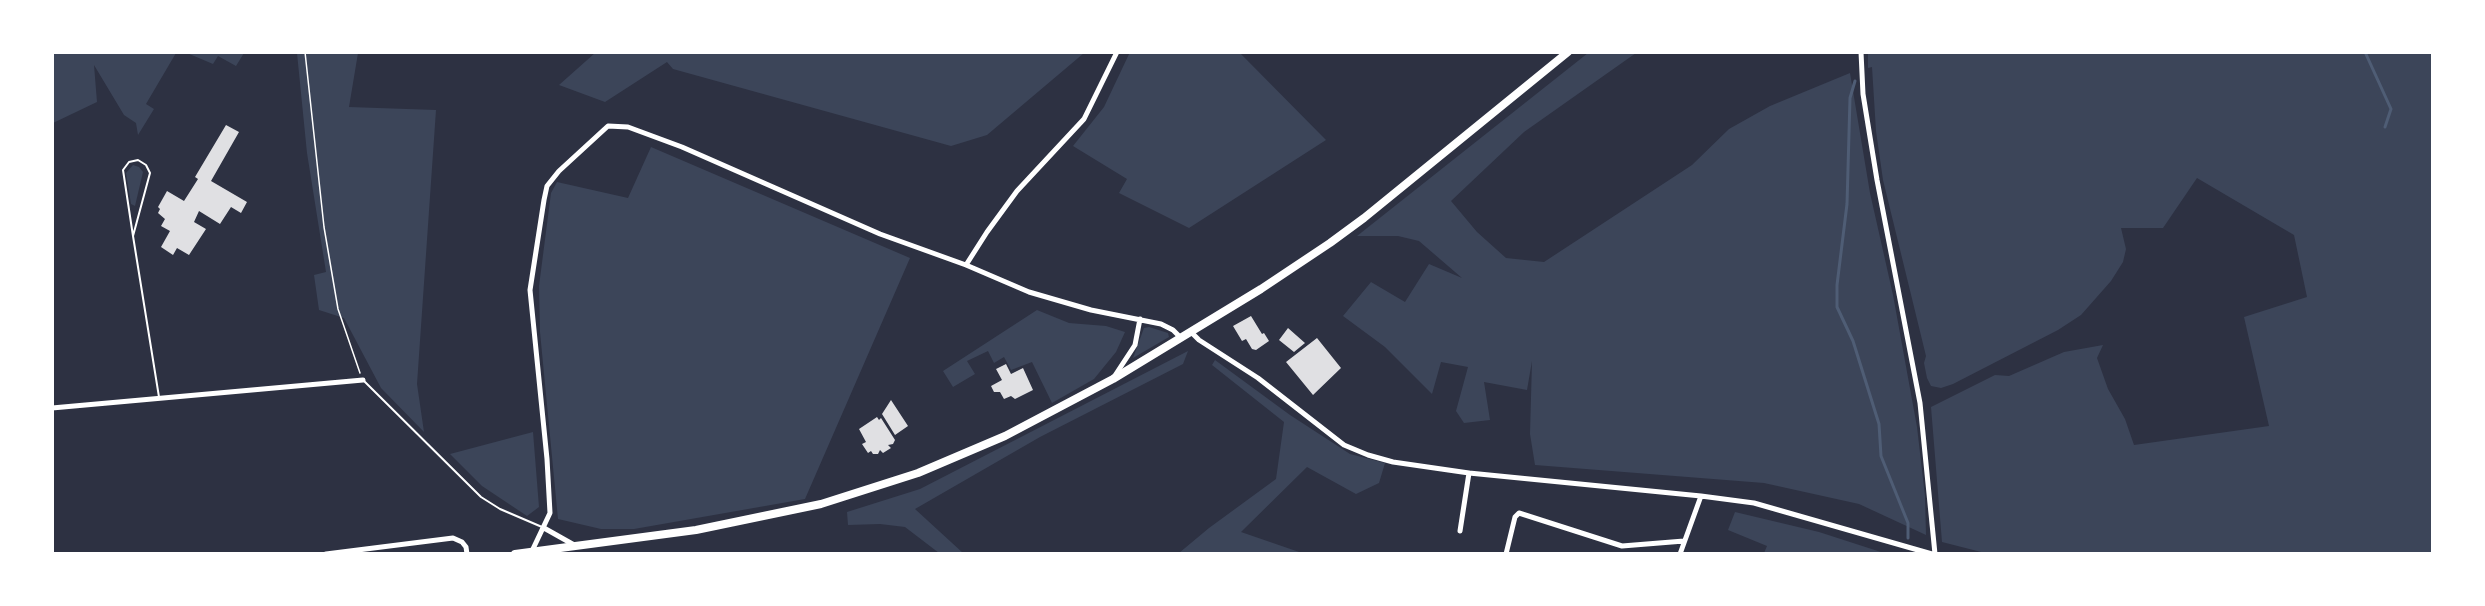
<!DOCTYPE html>
<html>
<head>
<meta charset="utf-8">
<style>
  body { margin:0 }
  #map { position:relative; width:2485px; height:606px; overflow:hidden; background:#2d3142; font-family:"Varela Round",sans-serif }
  canvas { display:block }
  .frame { position:absolute; inset:0; border:54px solid #fff; pointer-events:none }
</style>
</head>
<body>
<div id="map">
<canvas width="2485" height="606"></canvas>
<div class="frame"></div>
</div>
<script>
const c = document.querySelector('canvas').getContext('2d');
c.lineJoin = 'round';
function fillPath(path, color) { c.fillStyle = color; c.fill(path, 'evenodd'); }
const poly = rows => new Path2D(rows.map(r => 'M' + r).join(''));
function strokePath(path, color, width, dash) { c.strokeStyle = color; c.lineWidth = width; c.lineCap = dash ? 'butt' : 'round'; c.setLineDash(dash || []); c.stroke(path); }
const green = poly([
  [53,52,176,52,176,53,146,104,154,109,138,135,136,123,124,115,94,65,97,102,53,123],
  [1130,52,1240,53,1326,140,1189,228,1119,193,1127,179,1073,146,1104,107],
  [1868,52,2432,53,2432,553,1989,554,1942,542,1931,407,1995,375,2009,376,2064,352,2103,345,2097,358,2108,389,2125,419,2134,445,2269,426,2244,317,2307,297,2294,235,2197,178,2163,228,2121,228,2126,249,2123,262,2111,281,2081,315,2058,330,1953,384,1941,388,1931,386,1927,378,1924,363,1926,356,1883,180,1876,131,1872,67,1868,68],
  [187,53,244,53,236,66,218,56,213,64],
  [297,53,358,53,349,107,436,110,417,384,424,432,381,388,344,318,319,310,314,275,326,272,307,153],
  [595,53,595,52,1084,53,987,135,951,146,673,69,667,62,605,102,559,85],
  [1588,53,1636,53,1524,132,1451,201,1477,232,1506,258,1544,262,1692,165,1729,129,1770,106,1850,73,1870,193,1893,295,1917,427,1925,496,1926,535,1859,504,1764,483,1535,465,1530,434,1532,361,1527,390,1484,382,1490,420,1464,423,1456,411,1468,367,1441,362,1432,394,1385,347,1343,316,1371,282,1405,302,1429,264,1462,278,1419,241,1398,236,1357,236],
  [651,147,910,258,805,499,634,529,601,529,558,519,540,332,539,286,551,193,557,182,628,198],
  [133,165,139,167,143,172,135,206,131,204,126,173],
  [1037,310,1069,323,1106,326,1125,332,1116,352,1094,379,1052,403,1032,362,1011,370,1004,357,994,363,988,351,967,361,975,374,953,387,943,371],
  [1149,327,1168,333,1169,337,1133,358,1144,328],
  [1188,351,1183,364,1040,437,915,509,963,553,939,553,905,527,880,524,848,525,847,512,920,489],
  [1215,360,1290,415,1350,454,1385,463,1379,483,1356,494,1307,467,1241,532,1302,553,1179,553,1209,528,1276,479,1284,422,1212,365],
  [533,432,539,507,527,516,482,486,450,454],
  [1735,512,1819,532,1884,553,1764,553,1767,546,1728,530]
]);
const stream = poly([
  [2365,52,2391,109,2385,127],
  [1855,81,1850,98,1847,204,1837,285,1837,307,1853,341,1879,424,1881,456,1908,523,1908,538]
]);
const building = poly([
  [226,125,239,132,211,181,247,202,241,213,231,207,220,224,199,211,194,222,206,229,189,255,177,248,173,255,161,247,170,231,161,226,165,219,158,213,160,209,158,207,167,191,184,201,198,179,195,177],
  [1251,316,1262,334,1264,333,1269,341,1256,350,1252,349,1246,339,1242,341,1233,326],
  [1288,328,1305,343,1294,352,1279,340],
  [1317,338,1341,368,1313,395,1286,362],
  [1006,364,1011,374,1023,368,1033,390,1015,399,1011,396,1004,399,1000,392,994,392,991,386,1002,380,996,369],
  [891,400,908,426,895,435,882,414],
  [877,417,879,420,881,418,895,440,893,444,888,445,891,448,883,453,880,450,878,454,873,454,871,451,868,453,862,444,866,442,859,429]
]);
const path = poly([
  [305,52,324,227,338,309,360,373]
]);
const service = poly([
  [133,236,150,173,146,165,138,160,129,162,123,170,133,236,159,397],
  [363,380,481,497,500,509,542,527]
]);
const minor = poly([
  [1861,52,1863,94,1877,180,1920,403,1935,554],
  [966,265,987,232,1017,191,1084,119,1117,52],
  [1191,332,1199,340,1258,378,1344,445,1368,455,1393,462,1469,473,1701,496,1754,503,1932,554],
  [1114,377,1135,345,1140,319],
  [52,408,363,380],
  [544,528,576,546],
  [1460,531,1469,473],
  [532,551,550,513,547,459,530,290,544,200,547,186,559,171,608,126,628,127,682,147,880,234,966,265,1029,292,1091,310,1161,324,1173,330,1181,338],
  [326,554,453,538,462,542,466,547,467,554],
  [1506,554,1515,517,1519,513,1622,546,1684,541],
  [1680,554,1701,496]
]);
const primary = poly([
  [515,554,696,530,821,504,918,473,1005,436,1113,379,1261,289,1330,243,1364,218,1568,52]
]);
fillPath(green, '#3c4559');
strokePath(stream, '#4f5d75', 3);
fillPath(building, '#e0e0e3');
strokePath(path, '#fff', 1.5);
strokePath(service, '#fff', 2);
strokePath(minor, '#fff', 5);
strokePath(primary, '#fff', 8);
</script>
</body>
</html>
